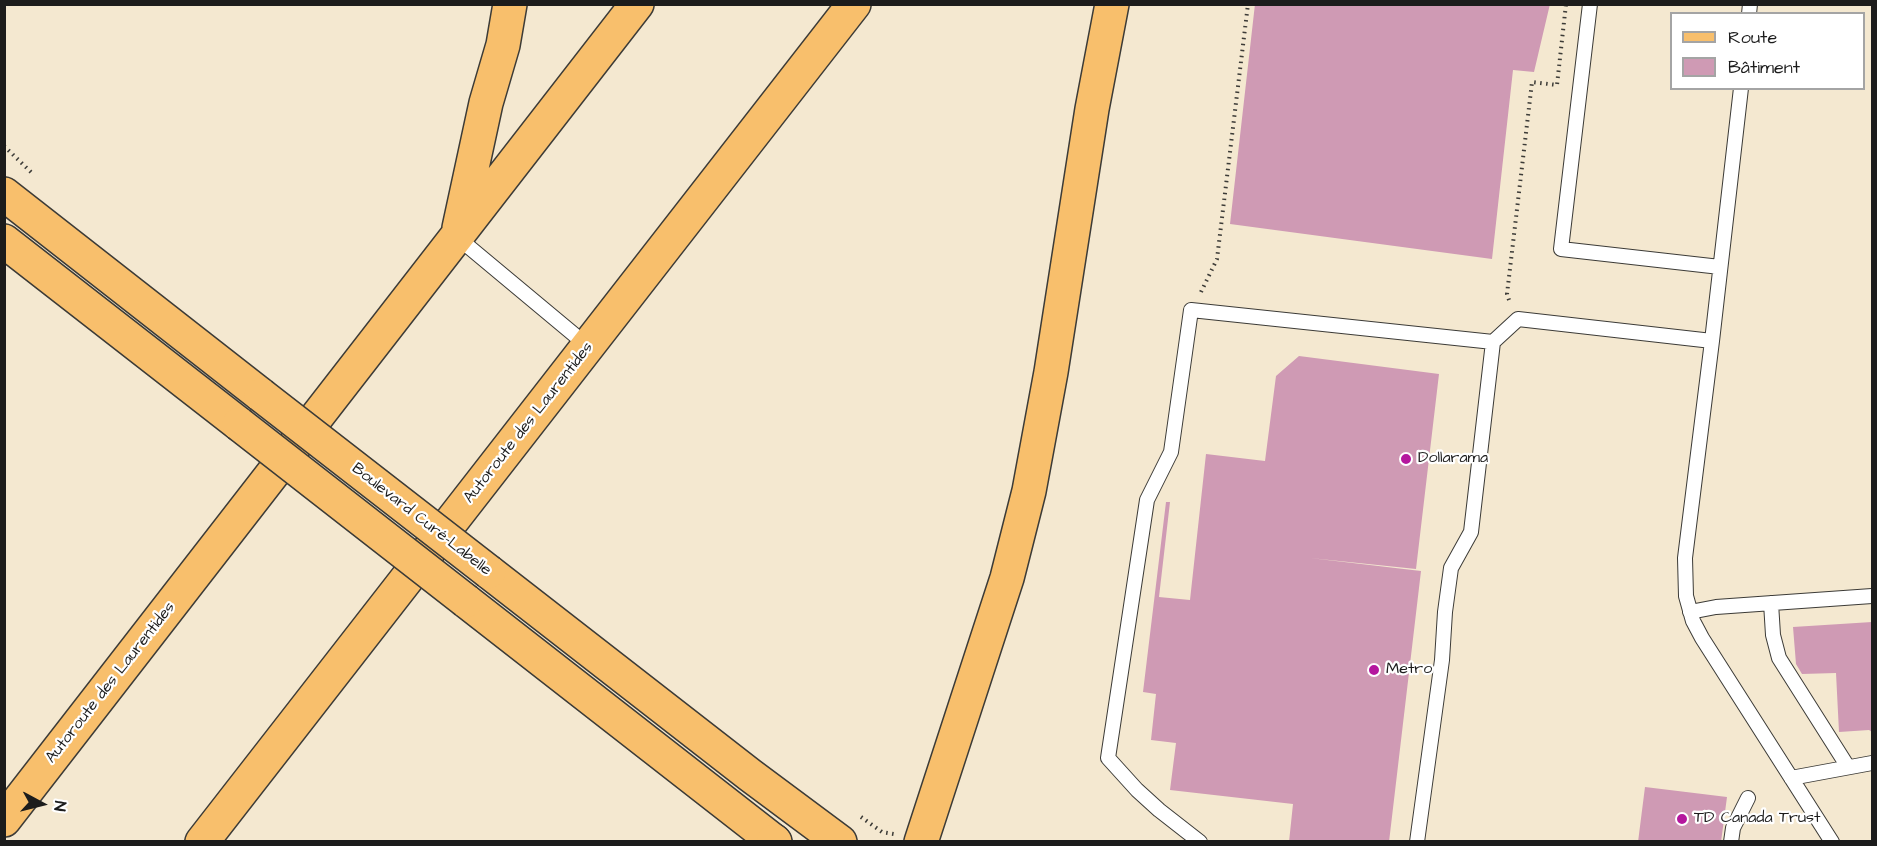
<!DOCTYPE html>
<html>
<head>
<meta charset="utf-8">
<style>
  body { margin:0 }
  #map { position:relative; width:1877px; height:846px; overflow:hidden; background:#f4e8d0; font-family:"Architects Daughter",sans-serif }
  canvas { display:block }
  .frame { position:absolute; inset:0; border:6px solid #1c1c1c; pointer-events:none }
  .legend { position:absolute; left:1670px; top:12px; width:195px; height:78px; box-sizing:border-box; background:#fff; border:2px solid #a4a4a4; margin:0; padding:8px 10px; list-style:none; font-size:18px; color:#1c1c1c }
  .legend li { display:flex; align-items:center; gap:12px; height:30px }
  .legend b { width:30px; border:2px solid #a4a4a4 }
  .north { position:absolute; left:12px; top:774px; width:60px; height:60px; -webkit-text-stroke:4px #fff; paint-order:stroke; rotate:97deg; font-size:16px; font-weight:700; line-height:24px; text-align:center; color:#1c1c1c }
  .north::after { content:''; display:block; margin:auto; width:21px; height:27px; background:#1c1c1c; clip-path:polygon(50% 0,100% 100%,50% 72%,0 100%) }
</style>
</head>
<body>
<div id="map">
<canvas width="1877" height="846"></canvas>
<div class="frame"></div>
<ul class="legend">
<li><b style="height:8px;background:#f8bf6c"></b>Route</li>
<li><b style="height:16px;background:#cf9ab4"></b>Bâtiment</li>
</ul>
<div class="north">N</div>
</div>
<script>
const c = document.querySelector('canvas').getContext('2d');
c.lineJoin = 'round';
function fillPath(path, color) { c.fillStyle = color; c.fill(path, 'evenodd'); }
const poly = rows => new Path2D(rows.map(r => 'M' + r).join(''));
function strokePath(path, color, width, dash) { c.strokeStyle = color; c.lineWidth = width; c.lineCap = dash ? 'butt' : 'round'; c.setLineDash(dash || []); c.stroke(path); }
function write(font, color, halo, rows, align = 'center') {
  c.font = font + ' "Architects Daughter",sans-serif'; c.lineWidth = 4.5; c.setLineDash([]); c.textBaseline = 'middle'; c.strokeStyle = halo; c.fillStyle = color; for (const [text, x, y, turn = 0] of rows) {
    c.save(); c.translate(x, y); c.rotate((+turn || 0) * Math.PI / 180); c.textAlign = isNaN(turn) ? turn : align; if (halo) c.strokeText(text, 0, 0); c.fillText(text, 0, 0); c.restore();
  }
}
const building = poly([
  [1255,4,1550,4,1534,72,1513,70,1492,259,1230,224],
  [1299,356,1439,374,1416,569,1310,558,1421,571,1389,842,1289,842,1293,804,1170,790,1176,743,1151,740,1156,694,1143,692,1166,502,1170,502,1159,597,1190,600,1206,454,1265,461,1276,376],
  [1872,622,1872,732,1869,730,1839,732,1836,673,1802,674,1796,664,1793,627],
  [1645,787,1727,797,1721,842,1638,842]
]);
const path = poly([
  [4,146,34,175],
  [1201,292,1217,259,1248,4],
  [1509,300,1507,294,1532,82,1557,85,1566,4],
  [861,817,882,832,894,834]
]);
const lane = poly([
  [1590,4,1561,249,1720,267],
  [1749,14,1750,4],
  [1741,88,1712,341,1685,558,1686,596,1693,621,1702,638,1832,842],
  [457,237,589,347],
  [1771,603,1773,635,1779,658,1848,767],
  [1690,612,1716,607,1872,596],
  [1791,778,1872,763],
  [1200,842,1159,810,1137,790,1108,758,1147,500,1171,452,1191,310,1493,342],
  [1417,842,1442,660,1445,612,1451,568,1471,532,1493,342,1518,319,1712,341],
  [1731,842,1733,828,1748,798]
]);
const primary = poly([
  [4,194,261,395],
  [4,241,239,424],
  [489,572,750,775,840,842],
  [466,601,775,842]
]);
const highway = poly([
  [459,228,486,103,503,45,510,4],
  [4,820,637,4],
  [774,841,774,842],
  [202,842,854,4],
  [921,842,1007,578,1029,491,1051,372,1092,109,1112,4]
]);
const primaryBridge = poly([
  [261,395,489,572],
  [239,424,466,601]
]);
const markers = [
  [1406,459,6,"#b5179e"],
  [1374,670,6,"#b5179e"],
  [1682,819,6,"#b5179e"]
];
const streetNames = [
  ["Autoroute des Laurentides",529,423,-52],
  ["Boulevard Curé-Labelle",421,520,38],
  ["Autoroute des Laurentides",111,683,-52]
];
const poiNames = [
  ["Dollarama",1418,459],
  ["Metro",1386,670],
  ["TD Canada Trust",1694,819]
];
fillPath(building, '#cf9ab4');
strokePath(lane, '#3c3b37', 16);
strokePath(primary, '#3c3b37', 36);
strokePath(highway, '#3c3b37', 36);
strokePath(path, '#3c3b37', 4, [1.5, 4.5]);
strokePath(lane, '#fff', 14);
strokePath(primary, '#f8bf6c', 33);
strokePath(highway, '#f8bf6c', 33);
strokePath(primaryBridge, '#3c3b37', 36, []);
strokePath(primaryBridge, '#f8bf6c', 33);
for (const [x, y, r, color] of markers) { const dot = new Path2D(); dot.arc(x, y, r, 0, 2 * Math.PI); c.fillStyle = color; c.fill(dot); strokePath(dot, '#fff', 2); }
write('16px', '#1c1c1c', '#fff', streetNames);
write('16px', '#1c1c1c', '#fff', poiNames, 'left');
</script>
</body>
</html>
